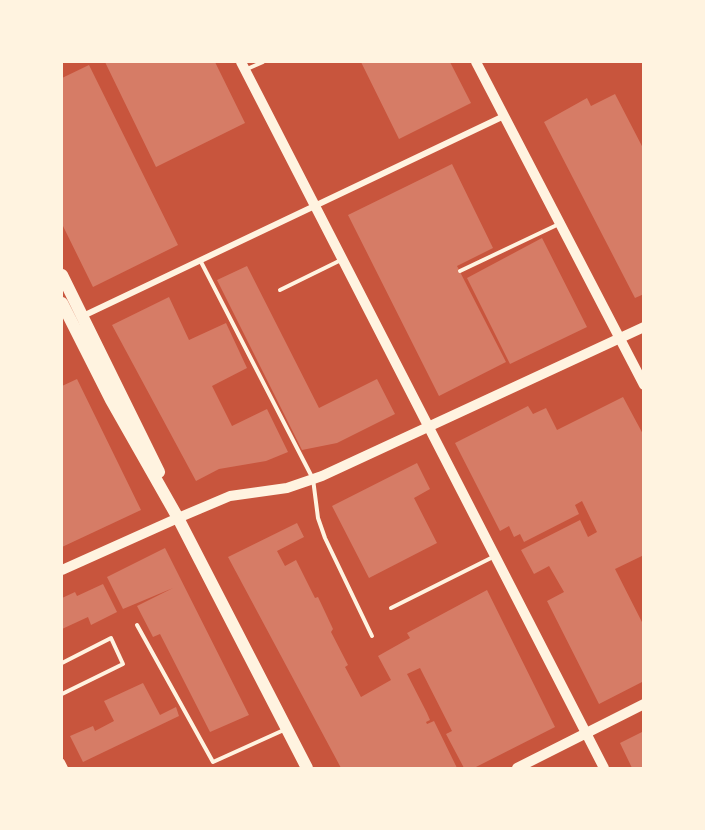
<!DOCTYPE html>
<html>
<head>
<meta charset="utf-8">
<style>
  body { margin:0 }
  #map { position:relative; width:705px; height:830px; overflow:hidden; background:#c8553d; font-family:Cabin,sans-serif }
  canvas { display:block }
  .frame { position:absolute; inset:0; border:63px solid #fff3e0; pointer-events:none }
</style>
</head>
<body>
<div id="map">
<canvas width="705" height="830"></canvas>
<div class="frame"></div>
</div>
<script>
const c = document.querySelector('canvas').getContext('2d');
c.lineJoin = 'round';
function fillPath(path, color) { c.fillStyle = color; c.fill(path, 'evenodd'); }
const poly = rows => new Path2D(rows.map(r => 'M' + r).join(''));
function strokePath(path, color, width, dash) { c.strokeStyle = color; c.lineWidth = width; c.lineCap = dash ? 'butt' : 'round'; c.setLineDash(dash || []); c.stroke(path); }
const building = poly([
  [105,62,215,62,245,123,156,167],
  [361,62,450,62,471,103,399,139],
  [89,65,178,245,93,287,62,224,62,78],
  [615,94,644,150,644,294,635,298,544,122,587,98,591,106],
  [452,164,493,248,457,266,506,362,439,396,348,215],
  [542,238,587,327,510,364,467,278],
  [247,266,319,408,377,379,395,414,337,443,302,450,217,280],
  [169,297,189,340,226,323,247,368,212,386,232,426,267,409,288,452,266,461,219,469,196,481,112,325],
  [77,379,141,510,62,547,62,386],
  [623,397,644,436,644,555,615,569,644,626,644,681,599,704,547,601,564,592,549,566,534,574,521,550,580,520,588,537,597,532,582,501,575,505,579,514,524,542,520,534,514,537,509,526,500,531,455,443,528,406,533,414,546,408,557,430],
  [417,463,430,489,414,498,437,543,369,578,332,506],
  [297,523,304,537,277,551,285,566,296,560,315,598,318,597,333,629,331,632,348,665,345,667,361,697,391,680,378,656,410,638,407,633,487,590,555,727,474,768,464,768,446,734,452,731,420,668,407,674,427,713,430,720,426,722,427,724,434,721,457,768,341,768,228,557],
  [165,548,249,715,210,732,160,634,153,637,137,606,173,588,123,609,107,577],
  [103,584,117,612,91,625,88,617,62,629,62,598,75,592,77,596],
  [143,683,160,715,176,707,179,716,83,762,70,736,93,726,95,731,114,721,104,701],
  [644,731,644,768,632,768,620,743]
]);
const service = poly([
  [247,69,263,62],
  [200,260,313,479,318,518,325,538,372,636],
  [460,271,559,224],
  [280,290,341,260],
  [391,608,493,557],
  [137,625,213,762,286,729],
  [62,663,111,638,123,664,62,694]
]);
const minor = poly([
  [83,316,504,116],
  [62,762,65,768]
]);
const tertiary = poly([
  [241,62,604,768],
  [476,62,644,385],
  [62,570,178,518],
  [517,768,644,704]
]);
const secondary = poly([
  [178,518,230,496,287,488,322,476,644,327]
]);
const primary = poly([
  [62,275,159,472],
  [62,303,111,400,178,518,307,768]
]);
fillPath(building, '#d67c66');
strokePath(service, '#fff3e0', 4);
strokePath(minor, '#fff3e0', 6);
strokePath(tertiary, '#fff3e0', 10);
strokePath(secondary, '#fff3e0', 10);
strokePath(primary, '#fff3e0', 12);
</script>
</body>
</html>
